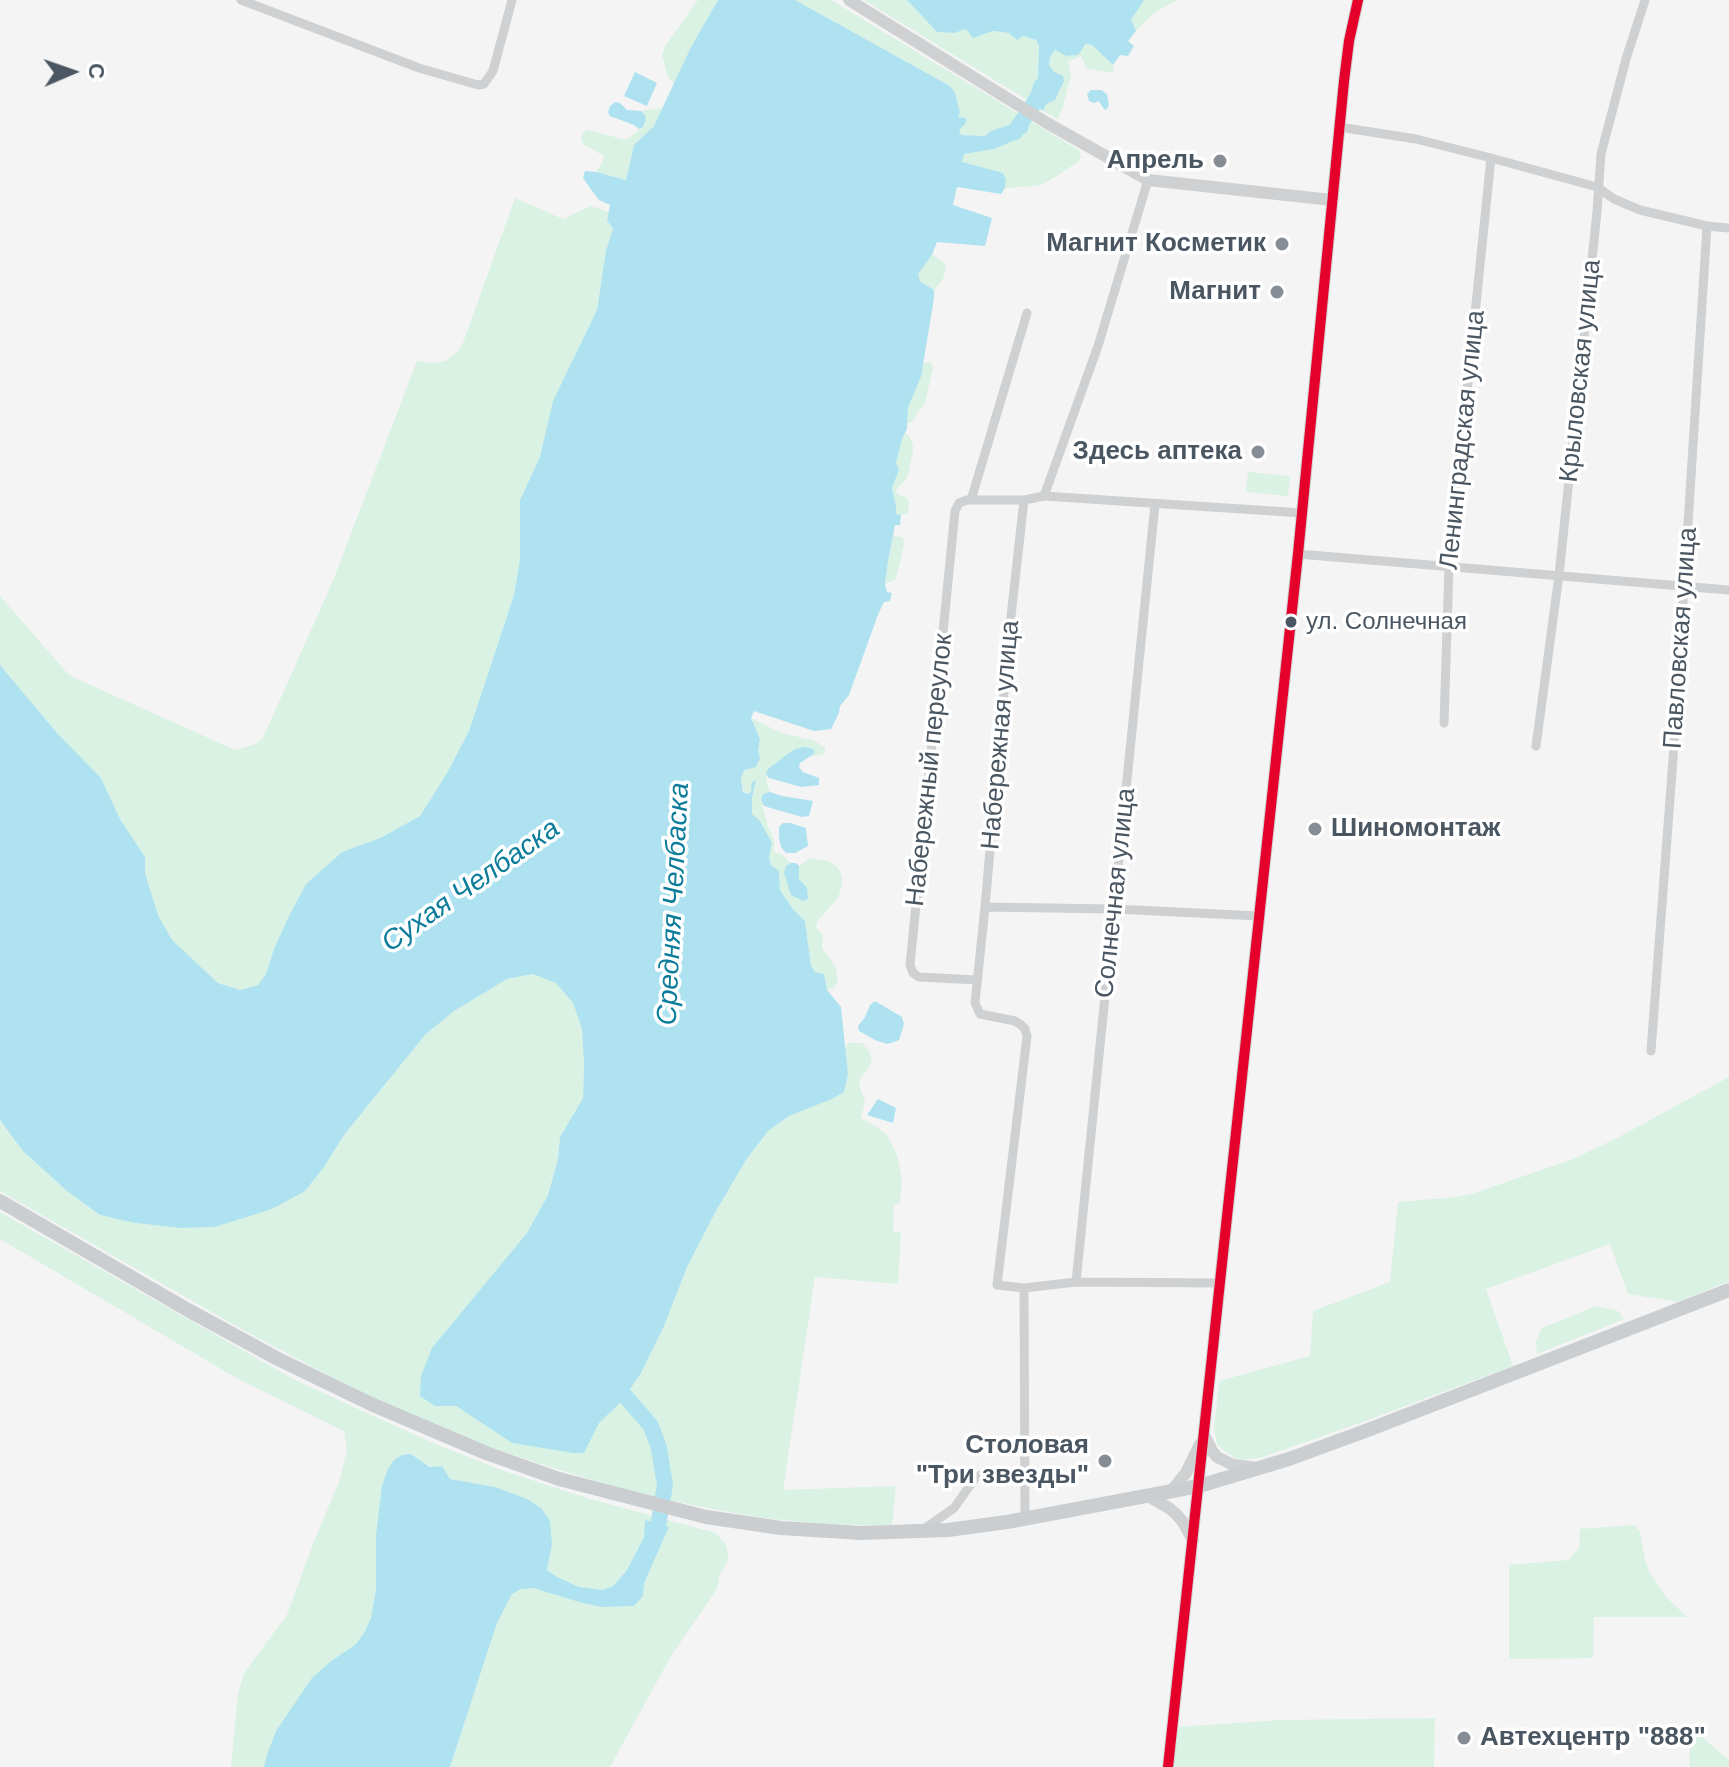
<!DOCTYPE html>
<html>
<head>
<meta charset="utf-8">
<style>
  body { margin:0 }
  #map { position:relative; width:1729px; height:1767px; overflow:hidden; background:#f4f4f4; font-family:Helvetica,sans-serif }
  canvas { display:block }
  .north { position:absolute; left:32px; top:32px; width:80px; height:80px; -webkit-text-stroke:6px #fff; paint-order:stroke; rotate:88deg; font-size:22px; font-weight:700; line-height:32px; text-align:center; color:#4a5661 }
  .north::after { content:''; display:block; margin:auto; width:28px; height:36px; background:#4a5661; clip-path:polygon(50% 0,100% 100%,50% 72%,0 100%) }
</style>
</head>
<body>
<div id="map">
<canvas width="1729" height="1767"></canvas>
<div class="north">С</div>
</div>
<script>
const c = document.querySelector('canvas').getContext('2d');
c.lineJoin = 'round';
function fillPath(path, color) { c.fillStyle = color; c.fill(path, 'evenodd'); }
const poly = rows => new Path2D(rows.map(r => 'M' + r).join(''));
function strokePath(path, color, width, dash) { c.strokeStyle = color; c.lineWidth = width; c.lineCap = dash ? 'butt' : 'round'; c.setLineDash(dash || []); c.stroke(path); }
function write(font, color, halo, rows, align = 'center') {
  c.font = font + ' Helvetica,sans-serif'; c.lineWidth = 7; c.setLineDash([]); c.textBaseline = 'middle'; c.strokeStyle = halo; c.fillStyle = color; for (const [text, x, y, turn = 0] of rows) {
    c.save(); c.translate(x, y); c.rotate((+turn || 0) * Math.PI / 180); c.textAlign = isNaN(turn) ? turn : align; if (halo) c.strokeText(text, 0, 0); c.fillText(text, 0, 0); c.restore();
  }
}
const green = poly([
  [698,0,718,0,690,49,674,84,668,77,662,55,665,46],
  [795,0,831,0,1080,151,1081,158,1078,162,1047,182,1037,186,1005,188,1006,180,962,162,964,153,994,149,1019,137,991,131,985,136,961,135,959,130,966,123,965,118,957,117,960,112,955,93,950,86],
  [864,0,907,0,937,32,954,33,966,29,983,35,992,31,1009,33,1017,39,1022,36,1036,40,1039,46,1040,55,1038,79,1034,88,1027,100],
  [1144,0,1177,0,1154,13,1136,31,1131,20],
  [1087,44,1092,45,1113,65,1113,73,1087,69,1081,56,1068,62,1071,76,1063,106,1058,119,1043,111,1046,104,1055,100,1062,87,1049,65,1050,57,1055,50,1066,56,1078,55],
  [663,108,654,126,634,145,626,180,596,172,602,163,604,156,583,144,581,138,583,133,588,130,622,139,627,139,643,127,646,120,645,115,641,111],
  [515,198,563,219,591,206,609,212,607,220,613,229,606,250,597,310,554,401,540,457,520,500,520,559,514,595,469,731,447,773,420,816,380,838,342,852,306,884,288,918,274,949,266,974,258,985,240,990,218,983,171,940,158,915,145,873,145,857,120,819,101,778,57,733,0,665,0,596,67,673,75,678,235,750,256,744,263,738,332,583,417,361,430,363,446,361,458,351,463,343],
  [932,255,941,260,946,266,943,279,934,290,920,281,917,274],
  [928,362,932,364,933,368,925,403,917,413,915,419,911,423,907,423,908,407,911,396,921,377,923,364],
  [906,433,909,436,913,445,913,451,907,478,896,490,897,494,907,498,909,502,908,513,901,515,896,514,896,506,892,489,899,470,896,463,902,439],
  [1248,472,1290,476,1288,496,1246,492],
  [893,535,903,538,904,545,896,579,885,584,888,561],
  [751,718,781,733,812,740,825,747,825,752,822,755,809,757,815,753,795,749,769,769,766,780,770,792,763,795,761,800,768,827,774,840,774,852,783,855,791,863,786,866,802,883,799,879,799,866,810,858,829,861,838,868,842,876,842,885,838,898,818,920,816,928,823,935,822,948,835,966,837,973,837,983,834,987,827,990,824,975,815,972,811,966,805,921,793,909,780,890,779,871,771,865,769,858,772,843,760,821,752,815,752,798,756,781,748,794,744,792,741,779,744,770,758,752,760,739],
  [533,974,556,983,573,1003,582,1029,584,1064,583,1098,560,1137,558,1159,548,1195,527,1233,433,1348,435,1406,456,1406,512,1443,584,1453,599,1423,622,1401,641,1373,664,1326,687,1267,716,1211,746,1160,768,1131,789,1116,832,1099,844,1092,848,1075,844,1048,849,1043,862,1043,869,1051,872,1061,868,1069,861,1077,859,1085,865,1102,861,1118,877,1127,887,1135,897,1155,902,1178,900,1202,894,1206,893,1232,901,1232,898,1284,815,1277,783,1490,896,1486,892,1526,824,1524,764,1518,716,1510,632,1492,547,1466,486,1446,360,1392,245,1331,0,1191,0,1120,23,1151,67,1191,100,1215,135,1223,181,1228,215,1227,305,1191,324,1167,344,1135,425,1035,454,1011,483,993,507,979],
  [1729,1077,1729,1281,1678,1302,1628,1294,1610,1244,1486,1289,1513,1366,1365,1421,1260,1458,1242,1460,1235,1458,1223,1450,1217,1444,1214,1429,1219,1381,1310,1356,1313,1311,1390,1282,1398,1202,1457,1197,1472,1194,1573,1159,1617,1138],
  [0,1212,295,1380,367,1413,440,1446,507,1472,590,1499,716,1533,725,1543,728,1554,727,1563,719,1576,717,1589,671,1656,610,1767,450,1767,497,1623,512,1594,521,1588,533,1588,582,1603,602,1607,634,1606,643,1596,644,1584,669,1527,646,1520,644,1537,627,1570,613,1586,603,1590,579,1587,557,1577,547,1570,552,1544,495,1487,450,1479,411,1454,402,1455,376,1536,376,1589,371,1618,364,1633,356,1644,344,1653,267,1755,264,1767,231,1767,238,1693,244,1673,287,1615,313,1544,340,1479,347,1450,344,1431,240,1380,0,1239],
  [1596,1306,1616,1310,1620,1313,1624,1319,1537,1354,1536,1342,1542,1328],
  [1634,1525,1640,1531,1645,1560,1650,1573,1667,1598,1687,1617,1594,1617,1593,1658,1509,1659,1509,1565,1569,1560,1579,1548,1580,1529],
  [1435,1718,1434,1767,1174,1767,1178,1727,1280,1720],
  [1689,1726,1729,1760,1729,1767,1690,1767]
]);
const water = poly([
  [718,0,795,0,950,86,955,93,960,112,958,117,966,118,966,123,959,130,961,135,985,136,991,131,1010,125,1025,125,1029,126,1027,132,1006,144,994,149,964,154,962,162,1003,173,1006,180,1005,188,1001,194,957,187,953,205,992,218,985,246,937,242,932,255,918,274,920,281,934,290,934,298,921,377,908,407,907,429,902,439,896,463,899,470,892,488,896,506,896,514,901,515,900,525,895,525,888,561,885,584,887,592,892,593,890,601,884,602,879,612,849,695,840,706,839,713,831,729,814,731,754,711,751,718,760,739,758,751,760,758,756,767,744,770,741,779,743,792,748,794,751,791,752,782,756,780,752,798,752,814,760,821,772,843,769,858,771,865,779,871,780,890,793,909,805,921,811,966,815,972,824,974,827,990,841,1007,848,1075,844,1092,832,1099,789,1116,768,1131,746,1160,716,1211,687,1267,664,1326,641,1373,622,1401,599,1423,584,1453,573,1453,512,1443,456,1406,435,1406,420,1396,421,1376,432,1348,527,1233,548,1195,558,1159,560,1137,583,1098,584,1064,582,1029,573,1003,556,983,533,974,507,979,454,1011,425,1035,344,1135,324,1167,305,1191,272,1209,215,1227,181,1228,135,1223,100,1215,67,1191,23,1151,0,1120,0,665,57,733,101,778,120,819,145,857,145,873,158,915,172,940,218,983,240,990,258,985,266,974,274,949,288,918,306,884,342,852,380,838,420,816,447,773,469,731,514,595,520,559,520,500,540,457,553,401,597,310,606,250,613,229,607,220,610,205,599,200,592,191,583,178,585,171,596,172,626,180,634,145,654,126,690,49],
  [907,0,1144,0,1131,20,1136,31,1128,41,1134,46,1128,56,1120,55,1113,65,1092,45,1086,44,1078,55,1066,56,1055,50,1050,57,1049,65,1054,72,1063,76,1064,81,1055,100,1046,104,1043,111,1027,100,1038,79,1039,46,1036,40,1023,36,1017,40,1009,33,993,31,973,38,966,29,954,33,937,32],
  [635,72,657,83,647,106,624,96],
  [1091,90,1101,90,1107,94,1109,105,1106,110,1103,108,1099,101,1094,103,1089,101,1087,94],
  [615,102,620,103,627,110,641,111,645,115,646,120,643,127,639,129,634,125,610,116,608,112,610,106],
  [805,747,813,749,815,753,800,763,799,767,803,772,819,778,819,785,801,787,769,778,766,774,768,769,785,756,795,749],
  [770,792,782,796,813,801,809,816,802,817,764,806,761,800,763,794],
  [783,823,790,823,806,828,808,846,795,853,786,853,781,847,779,837,779,827],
  [791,863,796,863,799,866,799,879,807,888,808,899,803,901,791,895,784,873,786,866],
  [875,1001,902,1017,904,1024,902,1031,899,1040,894,1042,887,1044,875,1040,859,1031,858,1026,865,1017,870,1005],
  [878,1099,896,1108,893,1123,867,1115],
  [411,1454,430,1467,442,1466,450,1479,495,1487,527,1499,541,1508,550,1521,552,1544,547,1570,557,1577,579,1587,603,1590,613,1586,627,1570,644,1537,645,1520,669,1527,649,1572,644,1584,643,1596,634,1606,602,1607,582,1603,533,1588,521,1589,512,1594,497,1623,450,1767,264,1767,267,1755,276,1731,312,1678,330,1662,356,1644,364,1633,371,1618,376,1589,376,1536,382,1486,388,1469,394,1460,402,1455]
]);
const river = poly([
  [1004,135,1015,132,1040,94,1041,86],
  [613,1382,651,1426,659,1448,665,1485,657,1532,652,1541]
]);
const minor = poly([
  [241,0,419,68,478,85,484,84,493,71,512,0],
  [1339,127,1416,139,1491,158,1597,187,1614,199,1640,210,1707,226,1729,228],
  [1148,180,1098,346,1044,496,1024,500,1009,634,985,907,975,1003,980,1014,1015,1021,1021,1025,1025,1029,1027,1036,997,1285,1024,1288,1076,1282,1221,1283],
  [1044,496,1302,513],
  [971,500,1027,313],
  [1298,554,1729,590],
  [1444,723,1449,567,1491,158],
  [1536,746,1559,575,1597,212,1601,154,1626,59,1645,0],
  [985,907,1114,909,1259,916],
  [977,980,919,977,913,973,910,965,955,511,959,503,967,500,1024,500],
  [1651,1051,1673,759,1707,226],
  [1076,1282,1155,504],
  [1024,1288,1025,1519],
  [924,1529,954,1508,976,1477,983,1474,1025,1472]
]);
const tertiary = poly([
  [849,0,1047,123,1148,180,1332,200],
  [1205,1437,1212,1451,1217,1457,1233,1465,1257,1468],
  [1171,1491,1186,1473,1200,1444],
  [1148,1496,1169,1508,1177,1515,1183,1522,1193,1540],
  [1168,1767,1298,554,1344,81,1349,41,1358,0]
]);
const primary = poly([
  [0,1201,188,1310,278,1359,371,1404,486,1453,559,1479,706,1517,781,1528,861,1533,948,1530,1007,1522,1199,1486,1289,1459,1368,1430,1729,1290]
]);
const bus1 = poly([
  [1168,1767,1298,554,1344,81,1349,41,1358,0]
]);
const markers = [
  [1220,161,8,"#868d94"],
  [1282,244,8,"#868d94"],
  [1277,292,8,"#868d94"],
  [1258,452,8,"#868d94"],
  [1291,622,7,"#4a5661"],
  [1315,829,8,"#868d94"],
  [1105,1461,8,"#868d94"],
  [1464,1738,8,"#868d94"]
];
const busNames = [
  ["ул. Солнечная",1306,622]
];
const poiNames = [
  ["Апрель",1204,161],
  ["Магнит Косметик",1266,244],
  ["Магнит",1261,292],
  ["Здесь аптека",1242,452],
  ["Шиномонтаж",1331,829,"left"],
  ["Столовая",1089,1446],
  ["\"Три звезды\"",1089,1476],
  ["Автехцентр \"888\"",1480,1738,"left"]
];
const streetNames = [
  ["Крыловская улица",1581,371,-84],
  ["Ленинградская улица",1463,440,-84],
  ["Павловская улица",1681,638,-86],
  ["Набережная улица",1001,735,-85],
  ["Набережный переулок",930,770,-84],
  ["Солнечная улица",1116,893,-84]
];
const waterNames = [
  ["Сухая Челбаска",471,886,-35],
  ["Средняя Челбаска",674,904,-87]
];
fillPath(green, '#d9f2e3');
fillPath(water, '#aee2f0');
strokePath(river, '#aee2f0', 16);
strokePath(minor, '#ced0d2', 9);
strokePath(tertiary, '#ced0d2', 12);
strokePath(primary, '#caced1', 14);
strokePath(bus1, '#e4002b', 10);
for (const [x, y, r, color] of markers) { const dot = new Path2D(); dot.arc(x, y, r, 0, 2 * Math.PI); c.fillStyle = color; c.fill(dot); strokePath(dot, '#fff', 3); }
write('24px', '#4a5661', '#fff', busNames, 'left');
write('bold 26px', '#4a5661', '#fff', poiNames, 'right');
write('26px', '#4a5661', '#fff', streetNames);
write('italic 28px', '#0c7c9b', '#fff', waterNames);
</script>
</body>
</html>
